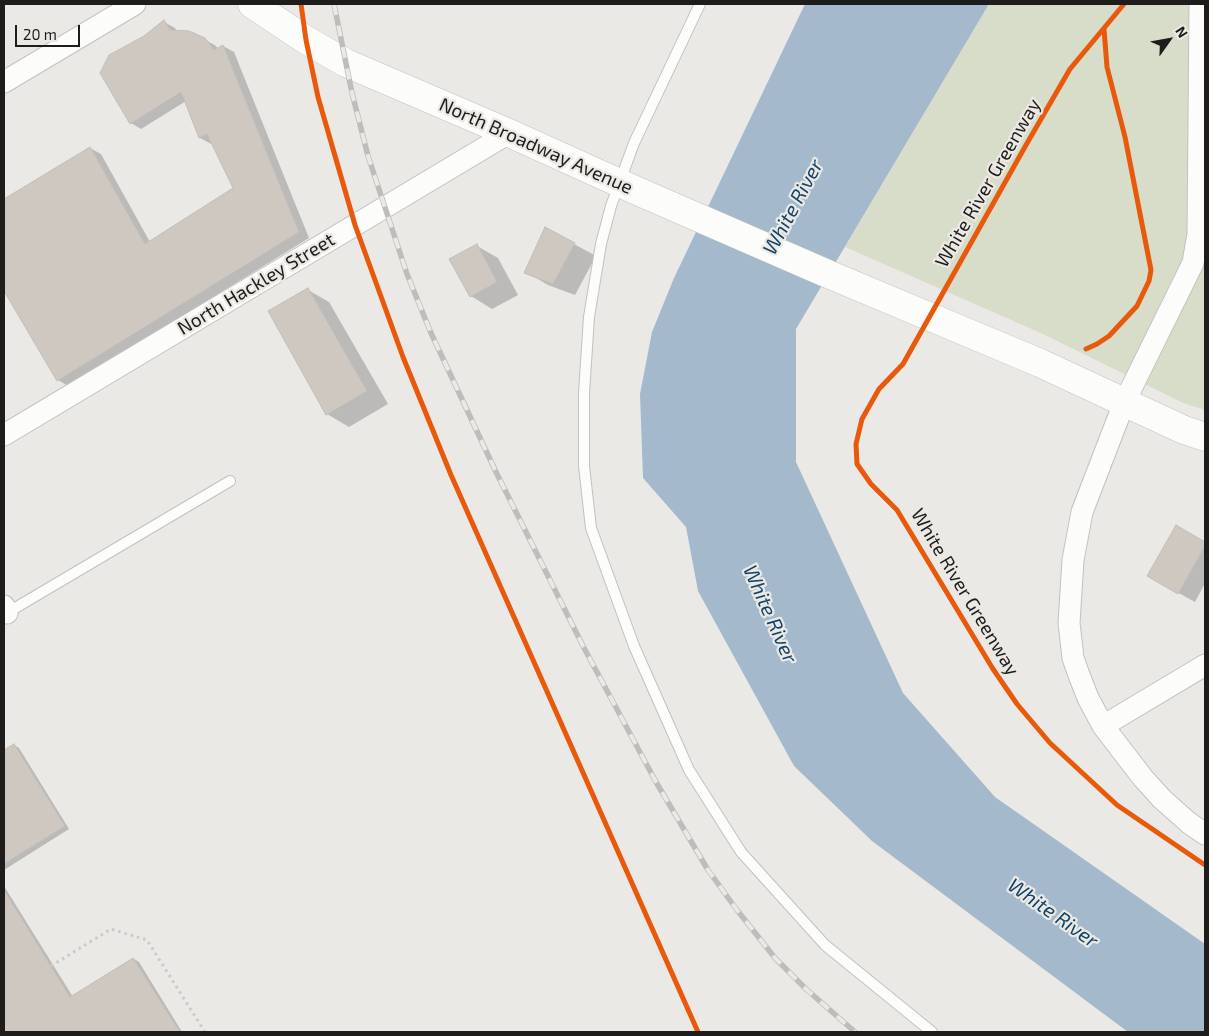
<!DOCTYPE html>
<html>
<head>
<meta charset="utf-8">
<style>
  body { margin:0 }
  #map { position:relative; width:1209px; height:1036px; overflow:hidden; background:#ebe9e6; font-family:"Exo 2",sans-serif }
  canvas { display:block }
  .frame { position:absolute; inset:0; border:5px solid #1f1d1c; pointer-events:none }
  .north { position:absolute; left:1144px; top:15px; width:50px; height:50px; -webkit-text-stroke:4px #ece9e5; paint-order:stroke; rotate:58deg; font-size:14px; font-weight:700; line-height:20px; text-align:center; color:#1f1d1c }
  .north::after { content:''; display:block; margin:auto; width:18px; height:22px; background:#1f1d1c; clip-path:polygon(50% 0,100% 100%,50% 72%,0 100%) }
  .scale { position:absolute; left:15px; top:25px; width:65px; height:22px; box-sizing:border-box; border:2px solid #1f1d1c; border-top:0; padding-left:6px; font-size:15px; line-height:18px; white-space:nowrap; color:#1f1d1c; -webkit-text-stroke:4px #ece9e5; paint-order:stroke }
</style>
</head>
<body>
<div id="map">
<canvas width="1209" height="1036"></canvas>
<div class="frame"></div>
<div class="north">N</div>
<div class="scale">20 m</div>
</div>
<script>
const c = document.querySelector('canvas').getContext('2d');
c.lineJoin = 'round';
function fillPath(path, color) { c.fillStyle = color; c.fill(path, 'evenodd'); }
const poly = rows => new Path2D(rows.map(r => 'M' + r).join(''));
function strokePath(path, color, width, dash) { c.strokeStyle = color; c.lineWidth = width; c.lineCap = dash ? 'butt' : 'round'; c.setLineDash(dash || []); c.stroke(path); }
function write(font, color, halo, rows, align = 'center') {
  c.font = font + ' "Exo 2",sans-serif'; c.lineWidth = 4.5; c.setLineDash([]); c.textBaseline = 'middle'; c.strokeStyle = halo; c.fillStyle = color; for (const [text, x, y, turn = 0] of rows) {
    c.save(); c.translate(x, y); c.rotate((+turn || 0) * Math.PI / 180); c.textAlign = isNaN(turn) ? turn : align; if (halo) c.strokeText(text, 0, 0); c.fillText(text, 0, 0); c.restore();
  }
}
const green = poly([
  [989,4,1205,4,1205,410,1183,403,1043,334,845,247]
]);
const water = poly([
  [805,4,989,4,796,329,796,462,903,693,995,797,1205,944,1205,1032,1128,1032,872,841,794,766,698,591,686,527,643,478,640,394,652,332,674,278]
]);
const shadow = poly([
  [164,22,175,28,177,32,204,39,216,46,218,49,223,46,234,52,309,238,68,386,58,380,4,288,4,200,90,148,101,154,150,242,235,189,213,143,211,144,200,138,186,101,141,129,131,123,145,37],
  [574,244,596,256,575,295,548,285,526,272],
  [477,246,498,258,518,295,492,309,471,296],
  [308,290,329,302,388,404,349,427,327,414],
  [1177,526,1205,543,1205,583,1195,602,1148,576],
  [14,745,19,748,69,829,4,870,4,751],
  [4,886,73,997,134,959,139,962,182,1032,4,1032]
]);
const building = poly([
  [164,20,170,30,189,31,205,38,214,50,223,45,299,232,57,381,4,291,4,199,90,147,145,244,233,188,207,134,199,138,181,92,130,124,100,73,109,55,144,36,164,20],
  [545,227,575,243,553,284,524,273,545,227],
  [477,244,497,282,470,297,449,259,477,244],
  [308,288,367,391,326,415,268,311,308,288],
  [1176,525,1205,542,1205,546,1178,594,1147,576,1176,525],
  [14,744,65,826,4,864,4,750,14,744],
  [4,890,70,997,133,958,180,1032,4,1032,4,890]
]);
const path = poly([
  [51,966,111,929,147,940,205,1032]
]);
const lane = poly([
  [700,4,634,143,611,206,601,244,589,317,584,393,584,466,591,528,634,646,689,770,741,852,825,945,932,1032],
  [5,614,230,481]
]);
const street = poly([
  [1200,4,1198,234,1193,263,1124,403,1082,512,1073,560,1069,623,1073,658,1079,675,1088,698,1103,726,1143,778,1162,799,1189,823,1205,834],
  [4,82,135,4],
  [4,435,509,133],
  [4,606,7,613],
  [1103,726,1205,665]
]);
const secondary = poly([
  [252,4,306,40,346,63,509,133,635,190,828,274,1040,363,1184,430,1205,437]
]);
const rail = poly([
  [334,4,352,93,368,156,407,274,431,333,496,472,583,646,656,782,708,870,737,910,775,958,806,989,855,1032]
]);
const cycleway = poly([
  [301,4,306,40,318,97,355,225,403,357,451,475,698,1032],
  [1124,4,1070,69,1026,145,903,364,879,389,862,419,856,444,857,464,871,484,897,510,993,669,1017,704,1050,743,1117,805,1205,865],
  [1086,349,1097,344,1109,336,1137,306,1149,281,1151,270,1125,137,1107,67,1104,29]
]);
const streetNames = [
  ["North Broadway Avenue",536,146,24],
  ["White River Greenway",988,183,-60],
  ["North Hackley Street",256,284,-31],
  ["White River Greenway",965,592,59]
];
const waterNames = [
  ["White River",793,207,-62],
  ["White River",770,614,66],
  ["White River",1053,913,35]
];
fillPath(green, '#d8ddca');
fillPath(water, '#a4b9cb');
fillPath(shadow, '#0003');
fillPath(building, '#cec8c1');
strokePath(building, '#bfbebb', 1);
strokePath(lane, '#c2c1bf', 12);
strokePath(street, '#c2c1bf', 23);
strokePath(secondary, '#c2c1bf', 29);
strokePath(path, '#cacaca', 3, [2.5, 4]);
strokePath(lane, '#fcfcfb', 10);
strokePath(street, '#fcfcfb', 21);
strokePath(secondary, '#fcfcfb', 28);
strokePath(rail, '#bdbdbc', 5.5);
strokePath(rail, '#ece9e5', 4, [11]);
strokePath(cycleway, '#e8590c', 5);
write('19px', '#1f1d1c', '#ece9e5', streetNames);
write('italic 20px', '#12446a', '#ece9e5', waterNames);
</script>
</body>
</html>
